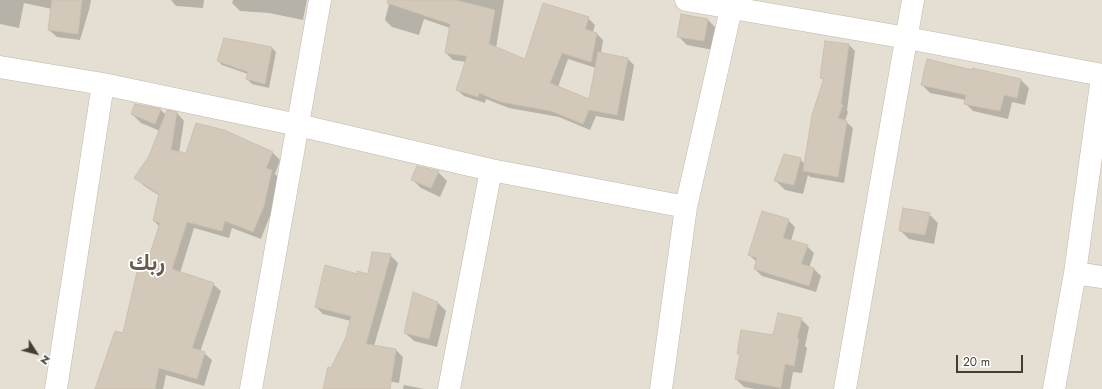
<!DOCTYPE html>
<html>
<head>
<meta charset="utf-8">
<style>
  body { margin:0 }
  #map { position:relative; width:1102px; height:389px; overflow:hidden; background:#f1ede5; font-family:Jost,sans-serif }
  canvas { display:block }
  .north { position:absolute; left:16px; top:333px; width:40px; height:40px; -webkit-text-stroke:3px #fff; paint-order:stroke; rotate:126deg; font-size:11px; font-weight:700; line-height:16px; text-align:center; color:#433d35 }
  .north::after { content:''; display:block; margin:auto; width:14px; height:18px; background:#433d35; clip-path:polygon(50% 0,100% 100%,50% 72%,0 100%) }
  .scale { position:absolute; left:956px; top:355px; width:67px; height:18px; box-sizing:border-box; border:2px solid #433d35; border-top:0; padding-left:5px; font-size:12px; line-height:14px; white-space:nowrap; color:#433d35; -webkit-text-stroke:3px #fff; paint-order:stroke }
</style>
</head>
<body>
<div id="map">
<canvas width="1102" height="389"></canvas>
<div class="north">N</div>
<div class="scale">20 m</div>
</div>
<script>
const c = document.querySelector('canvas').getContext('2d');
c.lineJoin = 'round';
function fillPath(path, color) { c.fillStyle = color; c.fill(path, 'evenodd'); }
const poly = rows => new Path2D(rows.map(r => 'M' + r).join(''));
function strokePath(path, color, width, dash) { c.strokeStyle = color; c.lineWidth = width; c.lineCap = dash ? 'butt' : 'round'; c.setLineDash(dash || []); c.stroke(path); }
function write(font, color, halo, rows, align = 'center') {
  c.font = font + ' Jost,Vazirmatn,sans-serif'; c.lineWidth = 3.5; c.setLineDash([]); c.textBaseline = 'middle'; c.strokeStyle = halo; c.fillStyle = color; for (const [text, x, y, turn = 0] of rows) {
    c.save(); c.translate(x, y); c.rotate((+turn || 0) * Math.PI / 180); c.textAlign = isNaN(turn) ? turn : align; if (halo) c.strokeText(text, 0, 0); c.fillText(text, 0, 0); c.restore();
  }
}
const residential = poly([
  [0,0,1102,0,1102,389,0,389]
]);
const shadow = poly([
  [0,0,91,0,89,10,80,40,57,37,49,30,52,9,24,3,19,28,0,24],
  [171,0,204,0,203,8,176,6],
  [233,0,307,0,303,20,269,13,240,11,232,3],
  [390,0,504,0,496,48,526,60,588,18,595,25,593,32,597,34,603,40,601,53,628,59,634,65,624,121,596,116,590,130,559,117,509,108,486,99,485,103,464,96,457,90,466,62,453,60,446,53,450,28,424,19,419,35,392,27,385,20],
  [568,59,596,68,589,101,558,87],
  [708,20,717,29,713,50,687,45,678,36],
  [849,45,855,51,847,110,848,112,845,121,853,128,844,183,810,177,808,175,803,194,785,190,776,181,800,159,805,164,825,81,821,78],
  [272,48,276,52,269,88,252,84,247,79,248,74,222,65,218,61],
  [973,69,1021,80,1029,88,1025,105,1012,102,1008,119,973,111,965,103,966,100,930,93,922,85,973,71],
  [136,105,161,110,166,115,168,111,177,113,184,121,179,153,187,155,272,152,280,160,275,174,279,178,271,213,261,239,232,228,229,238,194,228,180,273,213,284,221,291,200,352,204,353,212,360,204,386,166,375,163,389,96,389,124,334,160,227,154,221,160,196,143,185,136,177,150,157,160,131,141,123,132,114],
  [438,172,447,181,440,197,421,188,412,179],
  [929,214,938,223,934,244,909,239,900,230],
  [788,220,795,227,791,241,807,246,814,253,809,268,814,269,821,276,816,292,762,276,755,269,757,262,749,255],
  [390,255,398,263,374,346,396,350,403,357,399,383,360,377,357,389,324,389,331,369,347,337,351,321,323,314,316,307,358,275,369,275],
  [438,303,446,311,437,347,414,341,405,333],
  [801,319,809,327,805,346,807,348,802,373,793,372,790,389,755,389,744,387,736,379,741,356,738,353,774,336],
  [404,385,424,389,403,389]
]);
const building = poly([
  [52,0,82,0,78,34,48,30,52,0],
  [388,0,455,0,495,10,489,44,525,59,543,3,589,17,585,29,597,33,591,62,562,53,550,83,589,99,598,52,628,58,617,115,589,110,583,124,551,111,501,102,479,93,478,97,456,90,467,56,445,53,450,24,387,3,388,0],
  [681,14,708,19,704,41,677,37,681,14],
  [224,38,272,47,265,84,246,79,248,72,217,61,224,38],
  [825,41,849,44,841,104,843,105,838,118,847,121,838,177,803,171,812,115,824,78,820,78,825,41],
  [927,59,972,70,972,68,1021,79,1017,98,1004,95,1000,111,964,104,966,95,921,85,927,59],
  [135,104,161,109,155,124,131,114,135,104],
  [167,110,177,112,171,150,186,153,196,123,224,130,273,152,266,168,272,170,264,206,253,232,225,221,222,231,187,222,172,269,214,283,192,348,205,352,197,379,159,368,155,389,95,389,115,331,123,333,140,259,148,260,160,223,153,221,159,194,134,178,149,156,167,110],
  [784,154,801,158,794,185,774,181,784,154],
  [417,166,439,171,431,188,411,180,417,166],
  [903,208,930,213,925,235,899,231,903,208],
  [762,211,789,219,783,238,808,245,801,264,814,268,809,286,754,269,757,258,748,255,762,211],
  [372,252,391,254,366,344,396,349,390,389,323,389,328,367,331,368,346,337,351,316,315,307,325,265,357,274,357,271,368,274,372,252],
  [413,292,438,302,429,339,404,333,413,292],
  [778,313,802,318,797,338,799,339,794,366,785,364,781,388,735,379,740,354,737,354,741,330,773,335,778,313]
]);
const minor = poly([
  [686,0,907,38,1102,75],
  [0,67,103,84,298,125,491,170,686,207],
  [1075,273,1102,277],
  [56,389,103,84],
  [251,389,320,0],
  [449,389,491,170],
  [661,389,686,207,733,0],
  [845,389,913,0],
  [1054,389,1075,273,1102,77]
]);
const townNames = [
  ["ربك",147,264]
];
fillPath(residential, '#e5dfd3');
fillPath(shadow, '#0003');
fillPath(building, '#d3c9bb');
strokePath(building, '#cdc0ae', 1);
strokePath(minor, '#bfb8ab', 23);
strokePath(minor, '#fff', 22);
write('bold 23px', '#665b4c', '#fff', townNames);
</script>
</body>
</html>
